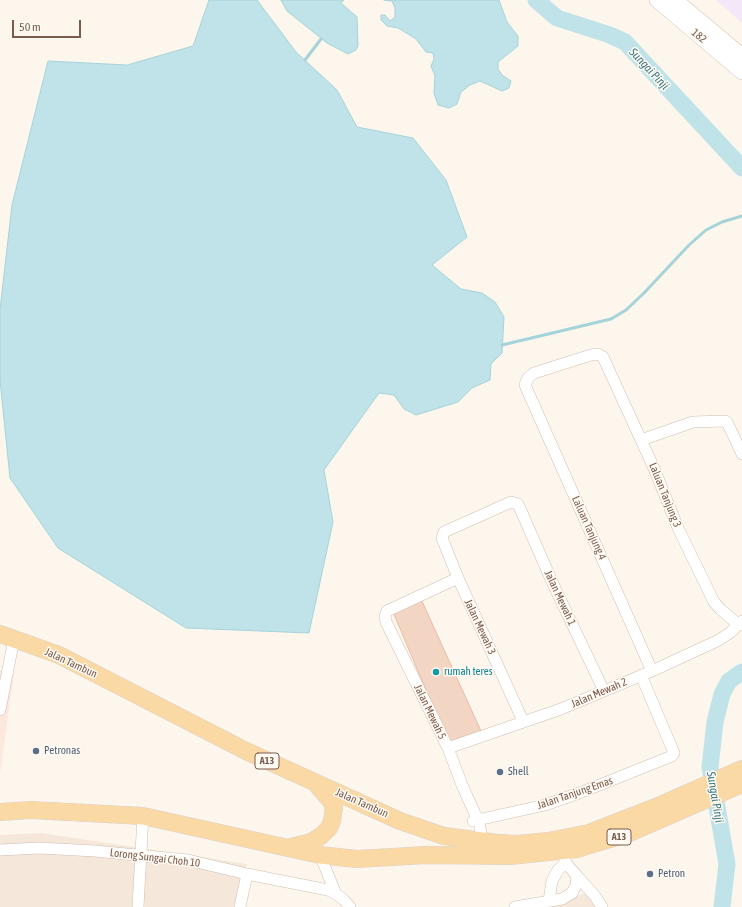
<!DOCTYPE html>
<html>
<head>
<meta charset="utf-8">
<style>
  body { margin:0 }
  #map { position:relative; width:742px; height:907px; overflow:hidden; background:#fdf6ec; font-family:"Asap Condensed",sans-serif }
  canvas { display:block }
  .scale { position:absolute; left:12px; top:20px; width:69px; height:18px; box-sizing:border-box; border:2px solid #7a5c4d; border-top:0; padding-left:5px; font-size:12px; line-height:14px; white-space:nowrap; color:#7a5c4d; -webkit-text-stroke:3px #fffaf3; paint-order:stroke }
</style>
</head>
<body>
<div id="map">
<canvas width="742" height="907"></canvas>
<div class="scale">50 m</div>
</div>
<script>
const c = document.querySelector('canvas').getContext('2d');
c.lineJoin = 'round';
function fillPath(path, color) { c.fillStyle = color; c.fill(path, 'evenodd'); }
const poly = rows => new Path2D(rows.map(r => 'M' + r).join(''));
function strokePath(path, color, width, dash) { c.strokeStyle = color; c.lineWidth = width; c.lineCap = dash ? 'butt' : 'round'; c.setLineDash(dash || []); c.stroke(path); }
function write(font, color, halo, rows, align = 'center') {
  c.font = font + ' "Asap Condensed",sans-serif'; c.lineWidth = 3; c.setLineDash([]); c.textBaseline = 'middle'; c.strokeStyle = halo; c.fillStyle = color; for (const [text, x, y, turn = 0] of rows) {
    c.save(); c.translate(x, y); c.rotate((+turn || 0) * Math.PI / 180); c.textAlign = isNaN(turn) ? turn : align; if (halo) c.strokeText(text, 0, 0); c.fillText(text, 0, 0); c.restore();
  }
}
const residential = poly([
  [41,833,247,864,240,907,0,907,0,835],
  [591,891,600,907,545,907]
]);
const commercial = poly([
  [0,670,14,673,0,774]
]);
const education = poly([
  [716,0,742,0,742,23]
]);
const water = poly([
  [209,0,257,0,296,52,337,90,357,127,413,138,446,180,467,237,432,265,461,289,482,293,495,302,504,317,502,353,491,364,490,380,472,388,458,402,416,415,404,409,394,395,379,393,324,470,333,522,309,633,186,628,58,548,10,478,0,380,0,310,12,205,48,61,127,65,193,46,209,0],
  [281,0,344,0,341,3,357,17,358,46,356,50,348,54,327,43,287,11,281,0],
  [384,0,499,0,507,22,518,36,518,46,498,62,498,69,502,75,511,81,509,88,502,91,480,81,470,85,461,92,457,104,449,108,438,105,434,93,435,76,431,66,434,59,433,53,426,52,416,39,398,28,387,26,381,20,381,15,385,15,390,21,395,17,395,8,392,1,384,0]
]);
const stream = poly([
  [305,60,321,39],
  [502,345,611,319,626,310,644,293,689,245,706,230,722,222,742,216]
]);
const river = poly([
  [536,0,557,18,610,35,625,42,742,168],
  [722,907,727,864,710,767,715,722,722,694,729,681,742,672]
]);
const building = poly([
  [421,599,481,731,449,744,393,612,421,599]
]);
const street = poly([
  [641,440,693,422,725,421,727,422,742,454],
  [458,578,387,611,385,616,386,622,448,748,462,785,475,814,479,820,482,841],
  [652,671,525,385,528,378,534,373,591,355,598,354,603,357,653,466,678,528,714,602,720,609,739,625],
  [0,710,14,639],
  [523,721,458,578,442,538,444,532,511,502,518,504,554,586,604,691],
  [448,748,561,709,652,671,719,640,731,632,742,621],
  [473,821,545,805,582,792,672,756,674,753,641,675],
  [0,850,39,848,95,851,188,860,247,874,328,890,336,894,344,900,350,907],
  [320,855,336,894],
  [577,876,595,896,602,907],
  [549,901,552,881,558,870,566,863,564,857],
  [138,907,143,816],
  [240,907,247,874],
  [515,907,562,899,572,893,576,885,577,876,566,863]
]);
const secondary = poly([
  [657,0,742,72],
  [675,0,742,56]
]);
const primary = poly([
  [0,634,59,655,246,751,400,821,444,836,498,843,518,844,548,841,589,833,656,807,742,769],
  [0,812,31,810,143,816,320,855,357,859,426,855,510,856,577,849,627,834,742,784],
  [291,847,311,842,321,836,329,828,332,821,334,808,331,801,317,785]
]);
const markers = [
  [436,672,4,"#0f9aa8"],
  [36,751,4,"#5c6f8a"],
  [500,772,4,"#5c6f8a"],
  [650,874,4,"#5c6f8a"]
];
const shields = [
  [267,761,24],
  [619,837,24]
];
const shieldNames = [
  ["A13",267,761],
  ["A13",619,837]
];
const streetNames = [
  ["182",699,36,40],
  ["Laluan Tanjung 3",665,495,68],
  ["Laluan Tanjung 4",589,528,66],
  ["Jalan Mewah 1",560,598,65],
  ["Jalan Mewah 3",480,627,65],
  ["Jalan Tambun",71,663,25],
  ["Jalan Mewah 2",599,693,-23],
  ["Jalan Mewah 5",430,712,64],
  ["Jalan Tanjung Emas",575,793,-19],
  ["Jalan Tambun",362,803,24],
  ["Lorong Sungai Choh 10",155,858,7]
];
const cultureNames = [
  ["rumah teres",444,672]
];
const serviceNames = [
  ["Petronas",44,751],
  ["Shell",508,772],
  ["Petron",658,874]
];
const waterNames = [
  ["Sungai Pinji",649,69,47],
  ["Sungai Pinji",715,797,80]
];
fillPath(residential, '#f5e8da');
fillPath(commercial, '#fde8e0');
fillPath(education, '#f3e8fa');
fillPath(water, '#bfe3e8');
strokePath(water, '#a5d3da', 1);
strokePath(stream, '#a5d3da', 3);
strokePath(river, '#bfe3e8', 17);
fillPath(building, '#f3d5c3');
strokePath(building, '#e6bba3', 1);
strokePath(street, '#d1beb0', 12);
strokePath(secondary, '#d6c0b0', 16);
strokePath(primary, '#dad1cd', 18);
strokePath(street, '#fff', 11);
strokePath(secondary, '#fff', 15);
strokePath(primary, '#fbd9a5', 17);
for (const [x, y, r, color] of markers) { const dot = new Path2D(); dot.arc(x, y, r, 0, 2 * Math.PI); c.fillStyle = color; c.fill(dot); strokePath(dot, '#fffaf3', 1.5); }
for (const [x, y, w] of shields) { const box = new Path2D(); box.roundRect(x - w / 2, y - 8, w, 16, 3); c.fillStyle = '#fffaf3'; c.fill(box); strokePath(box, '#7a5c4d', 1); }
write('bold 10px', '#7a5c4d', null, shieldNames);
write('11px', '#7a5c4d', '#fffaf3', streetNames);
write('11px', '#0d838f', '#fffaf3', cultureNames, 'left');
write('11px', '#4e5e75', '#fffaf3', serviceNames, 'left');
write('italic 12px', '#437c86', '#fffaf3', waterNames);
</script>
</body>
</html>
